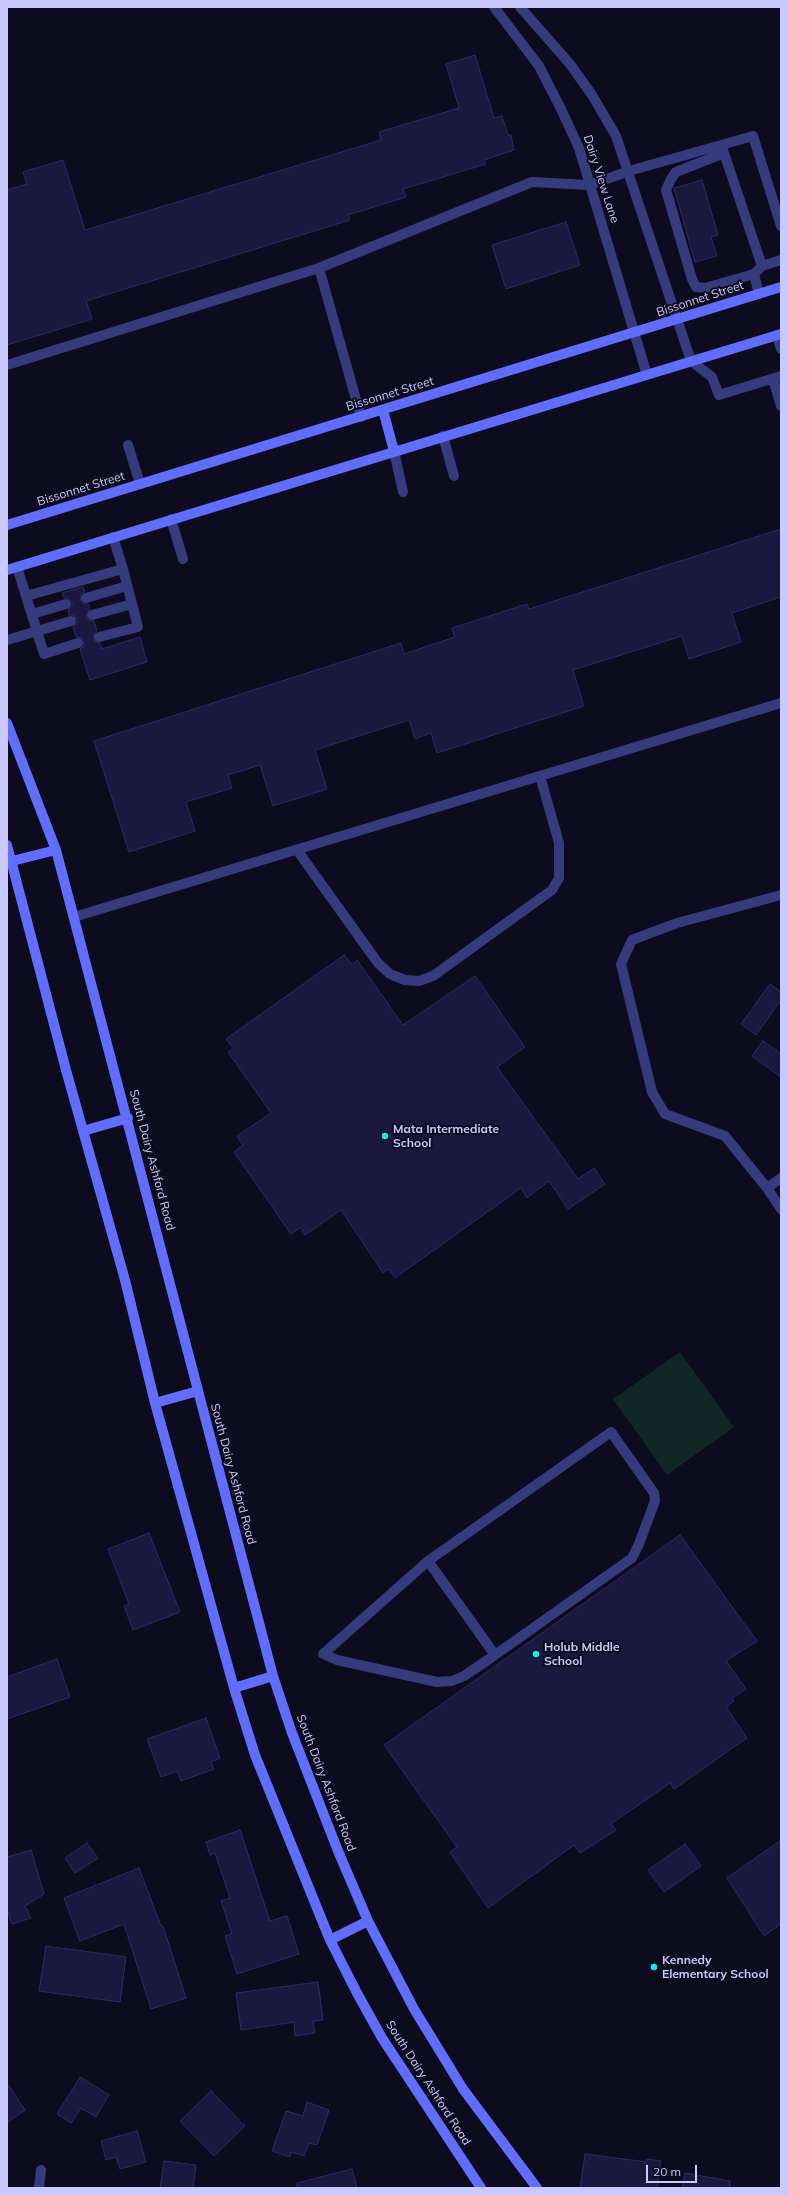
<!DOCTYPE html>
<html>
<head>
<meta charset="utf-8">
<style>
  body { margin:0 }
  #map { position:relative; width:788px; height:2195px; overflow:hidden; background:#0d0c1e; font-family:Mulish,sans-serif }
  canvas { display:block }
  .frame { position:absolute; inset:0; border:8px solid #c9c9ff; pointer-events:none }
  .scale { position:absolute; left:646px; top:2165px; width:51px; height:18px; box-sizing:border-box; border:2px solid #c9c9ff; border-top:0; padding-left:5px; font-size:12px; line-height:14px; white-space:nowrap; color:#c9c9ff; -webkit-text-stroke:3px #0d0c1e; paint-order:stroke }
</style>
</head>
<body>
<div id="map">
<canvas width="788" height="2195"></canvas>
<div class="frame"></div>
<div class="scale">20 m</div>
</div>
<script>
const c = document.querySelector('canvas').getContext('2d');
c.lineJoin = 'round';
function fillPath(path, color) { c.fillStyle = color; c.fill(path, 'evenodd'); }
const poly = rows => new Path2D(rows.map(r => 'M' + r).join(''));
function strokePath(path, color, width, dash) { c.strokeStyle = color; c.lineWidth = width; c.lineCap = dash ? 'butt' : 'round'; c.setLineDash(dash || []); c.stroke(path); }
function write(font, color, halo, rows, align = 'center') {
  c.font = font + ' Mulish,sans-serif'; c.lineWidth = 4; c.setLineDash([]); c.textBaseline = 'middle'; c.strokeStyle = halo; c.fillStyle = color; for (const [text, x, y, turn = 0] of rows) {
    c.save(); c.translate(x, y); c.rotate((+turn || 0) * Math.PI / 180); c.textAlign = isNaN(turn) ? turn : align; if (halo) c.strokeText(text, 0, 0); c.fillText(text, 0, 0); c.restore();
  }
}
const green = poly([
  [680,1352,734,1427,667,1475,613,1399]
]);
const building = poly([
  [475,55,494,118,502,116,508,135,511,135,514,150,484,160,486,164,403,189,406,197,348,215,350,220,86,301,92,319,7,345,7,190,27,184,23,172,63,160,85,230,381,140,379,132,459,108,446,64,475,55],
  [702,180,718,235,711,237,717,256,695,262,674,188,702,180],
  [566,222,580,265,506,289,492,245,566,222],
  [781,529,781,597,732,613,741,642,689,659,682,636,573,670,584,706,437,753,431,733,415,739,409,720,315,750,327,789,273,806,260,765,228,775,232,788,186,802,195,831,129,852,94,741,401,643,404,654,455,637,452,628,527,604,529,609,781,529],
  [83,587,85,592,81,594,80,599,84,604,88,604,90,609,86,616,88,620,94,621,97,631,93,636,94,641,100,643,102,649,140,637,147,662,90,680,80,649,83,647,84,641,82,638,76,637,73,627,77,623,77,619,73,615,69,615,68,610,72,606,72,602,68,598,64,598,62,593,83,587],
  [344,955,352,964,357,960,403,1025,475,976,525,1047,497,1067,578,1179,594,1168,605,1184,568,1209,549,1181,527,1198,521,1188,395,1278,389,1269,383,1273,341,1210,305,1235,301,1227,291,1234,234,1152,243,1145,237,1136,271,1113,228,1052,233,1048,226,1039,344,955],
  [770,984,781,992,781,1000,756,1035,741,1024,770,984],
  [763,1041,781,1054,781,1077,752,1056,763,1041],
  [149,1533,180,1612,133,1630,124,1606,129,1604,108,1549,149,1533],
  [680,1535,757,1641,726,1661,746,1689,732,1698,734,1701,726,1707,747,1738,674,1789,670,1783,611,1824,616,1830,580,1853,574,1845,488,1908,450,1852,457,1847,384,1745,680,1535],
  [57,1659,70,1697,7,1719,7,1677,57,1659],
  [206,1718,220,1758,211,1762,214,1769,181,1781,177,1771,161,1777,147,1739,206,1718],
  [240,1830,270,1921,287,1916,299,1954,237,1974,225,1936,232,1934,221,1901,230,1898,215,1853,210,1855,206,1842,240,1830],
  [781,1840,781,1924,764,1936,727,1878,781,1840],
  [87,1843,98,1858,75,1873,65,1858,87,1843],
  [685,1844,701,1866,664,1892,648,1870,685,1844],
  [31,1850,44,1894,25,1906,31,1918,12,1924,7,1909,7,1857,31,1850],
  [139,1868,161,1926,163,1926,186,1998,151,2009,124,1924,80,1941,64,1898,139,1868],
  [46,1946,126,1957,120,2002,39,1991,46,1946],
  [318,1982,323,2020,313,2021,315,2033,295,2036,294,2022,241,2030,236,1993,318,1982],
  [80,2077,109,2095,96,2117,81,2108,71,2123,57,2114,80,2077],
  [7,2083,25,2110,7,2123,7,2083],
  [211,2091,245,2126,214,2156,180,2121,211,2091],
  [307,2102,329,2110,317,2145,309,2143,304,2156,291,2152,290,2157,272,2151,286,2111,303,2116,307,2102],
  [137,2131,146,2162,120,2169,116,2157,106,2160,101,2141,137,2131],
  [585,2154,647,2162,647,2159,661,2161,657,2188,580,2188,585,2154],
  [164,2161,196,2165,193,2188,160,2188,164,2161],
  [352,2169,357,2188,297,2188,297,2183,352,2169],
  [685,2173,730,2181,730,2188,682,2188,685,2173]
]);
const service = poly([
  [722,147,762,266,754,274,759,294],
  [724,153,676,172,671,179,666,190,692,279,696,287,705,288,754,274],
  [629,171,753,136,781,226],
  [762,266,781,260],
  [319,268,361,417],
  [777,335,781,349],
  [691,361,712,377,719,395,781,376],
  [7,365,319,268,532,182,590,185],
  [773,379,781,406],
  [443,436,454,476],
  [128,445,140,484],
  [394,451,403,492],
  [171,519,183,559],
  [17,567,26,596,123,569,113,537],
  [26,596,44,654,78,643],
  [86,598,127,586],
  [32,614,66,604],
  [92,615,132,604],
  [99,637,138,627,123,569],
  [7,640,71,621],
  [297,850,378,963,390,974,405,980,419,981,433,976,552,890,559,878,559,843,540,776],
  [781,895,677,923,632,940,621,964,652,1092,665,1114,725,1136,767,1188,781,1178],
  [74,917,781,703],
  [767,1188,781,1209],
  [611,1432,654,1493,655,1501,639,1544,632,1558,495,1655,428,1561,611,1432],
  [428,1561,323,1654,337,1660,437,1682,452,1681,464,1676,495,1655]
]);
const minor = poly([
  [494,7,539,66,561,109,579,148,647,375],
  [520,7,570,64,592,95,616,136,691,361],
  [590,185,629,171],
  [39,2188,41,2170]
]);
const secondary = poly([
  [383,410,394,451],
  [7,525,781,287],
  [7,570,781,334],
  [7,723,56,850,273,1676,292,1733,338,1851,368,1921,414,2009,463,2089,537,2188],
  [7,845,66,1070,125,1280,155,1403,234,1688,255,1755,330,1940,357,1993,382,2038,481,2188],
  [12,861,56,850],
  [83,1131,128,1118],
  [155,1403,198,1391],
  [234,1688,273,1676],
  [330,1940,368,1921]
]);
const markers = [
  [385,1136,4,"#00f4f2"],
  [536,1654,4,"#00f4f2"],
  [654,1967,4,"#00f4f2"]
];
const streetNames = [
  ["Dairy View Lane",601,179,72],
  ["Bissonnet Street",700,299,-18],
  ["Bissonnet Street",390,394,-17],
  ["Bissonnet Street",81,489,-17],
  ["South Dairy Ashford Road",152,1160,75],
  ["South Dairy Ashford Road",233,1474,75],
  ["South Dairy Ashford Road",326,1783,69],
  ["South Dairy Ashford Road",428,2083,57]
];
const poiNames = [
  ["Mata Intermediate",393,1129],
  ["School",393,1143],
  ["Holub Middle",544,1647],
  ["School",544,1661],
  ["Kennedy",662,1960],
  ["Elementary School",662,1974]
];
fillPath(green, '#0f2825');
fillPath(building, '#1b183f');
strokePath(building, '#2f296c', 1);
strokePath(service, '#363b7e', 10);
strokePath(minor, '#363b7e', 10);
strokePath(secondary, '#606dff', 10);
for (const [x, y, r, color] of markers) { const dot = new Path2D(); dot.arc(x, y, r, 0, 2 * Math.PI); c.fillStyle = color; c.fill(dot); strokePath(dot, '#0d0c1e', 1.5); }
write('12px', '#c9c9ff', '#0d0c1e', streetNames);
write('bold 12px', '#c9c9ff', '#0d0c1e', poiNames, 'left');
</script>
</body>
</html>
